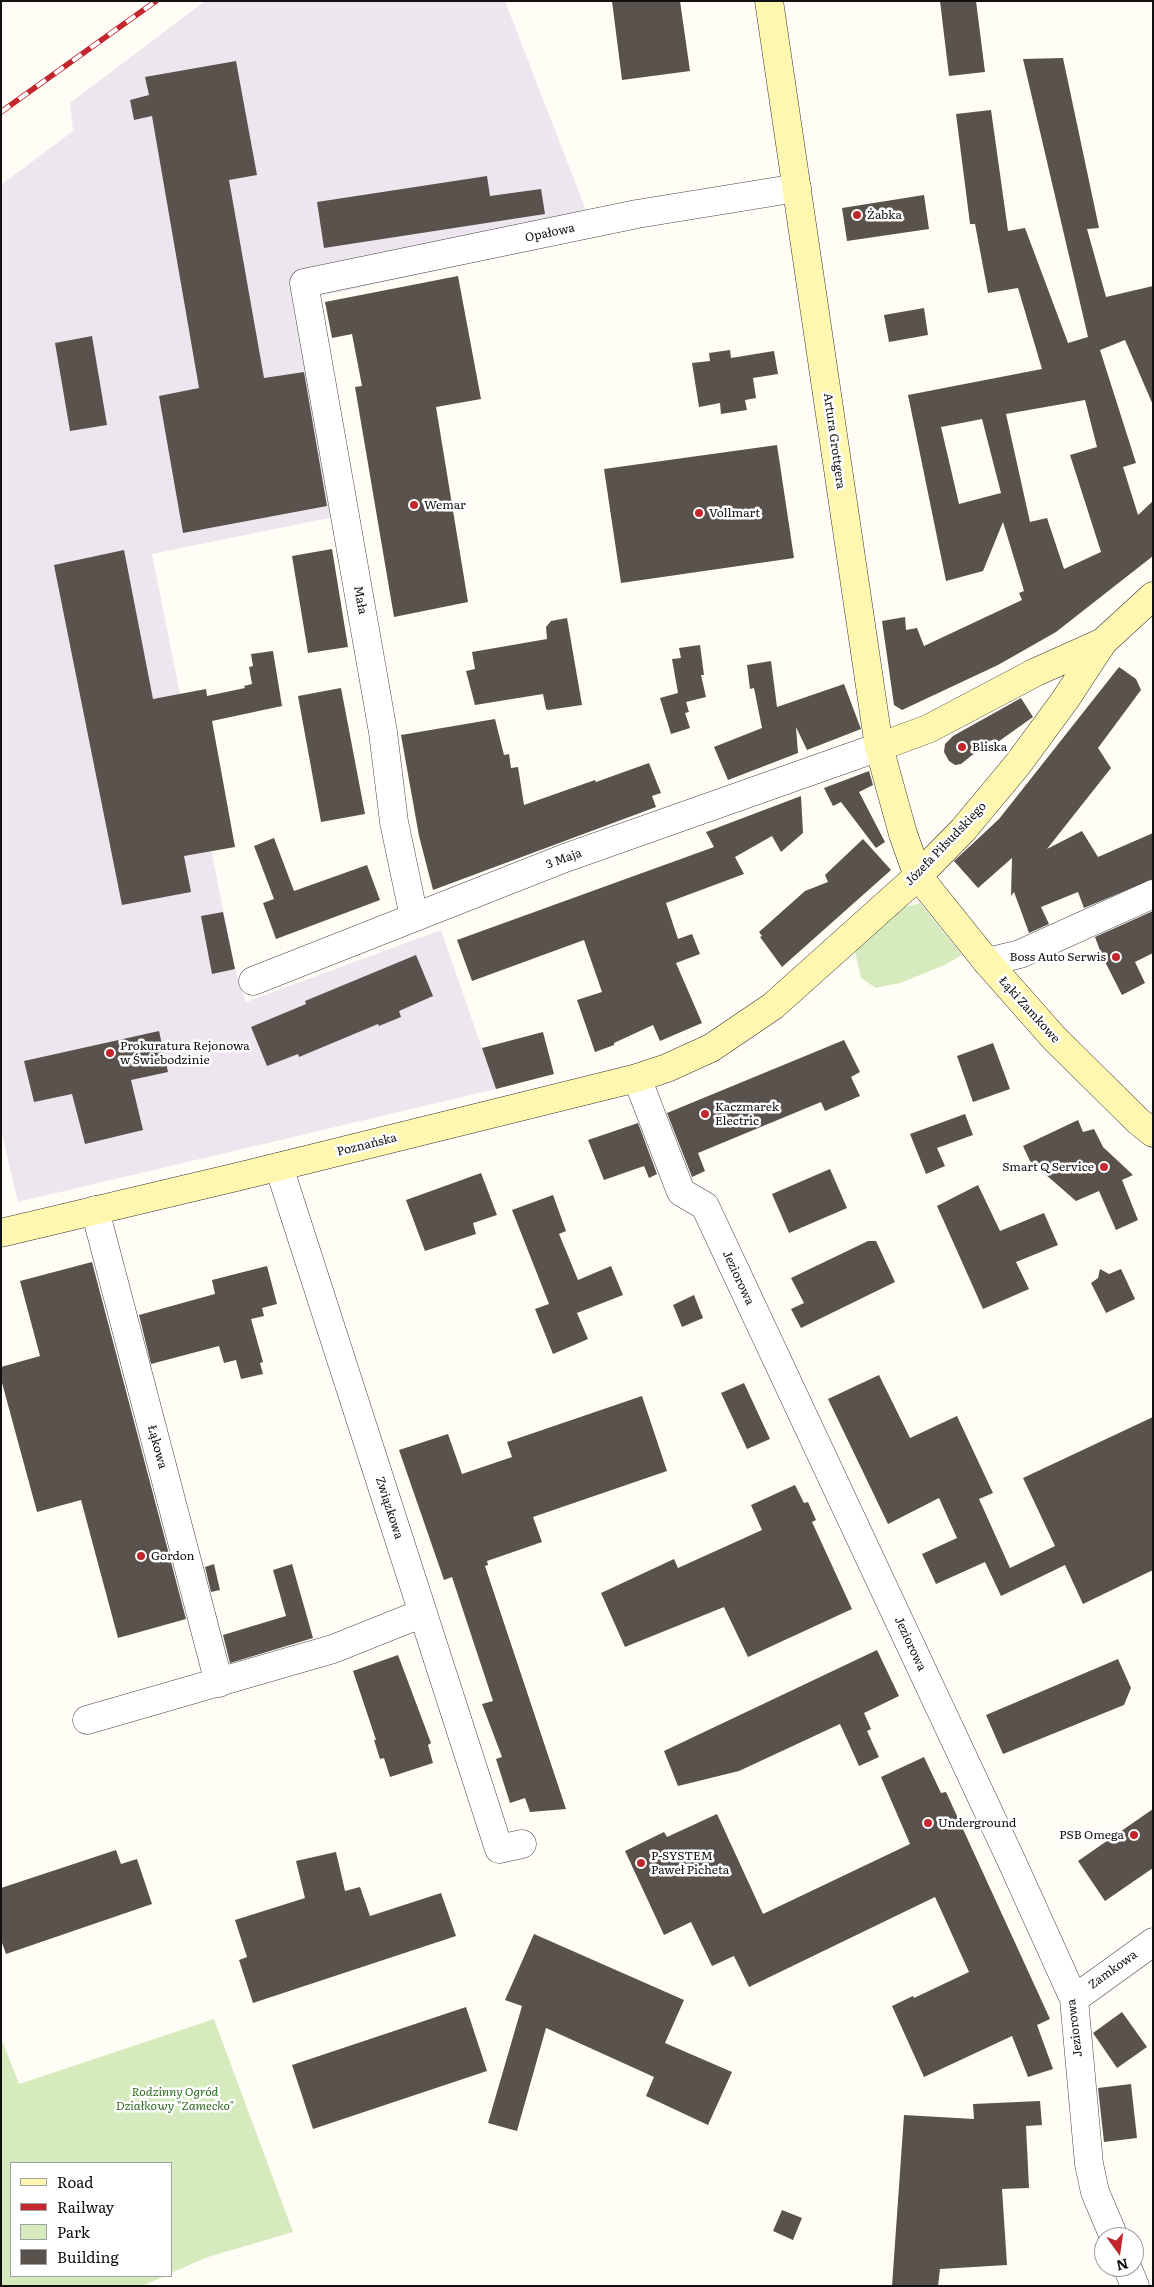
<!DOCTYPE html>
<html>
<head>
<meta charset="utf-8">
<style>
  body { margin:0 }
  #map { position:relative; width:1154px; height:2287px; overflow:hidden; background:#fffdf5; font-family:Literata,serif }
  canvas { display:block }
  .frame { position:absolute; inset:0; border:2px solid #111; pointer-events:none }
  .legend { position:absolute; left:10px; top:2162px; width:162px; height:115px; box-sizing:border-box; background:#fff; border:1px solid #a0a0a0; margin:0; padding:6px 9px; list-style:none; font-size:15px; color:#111 }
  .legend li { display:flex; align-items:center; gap:10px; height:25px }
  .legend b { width:25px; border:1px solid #a0a0a0 }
  .north { position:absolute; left:1094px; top:2227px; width:50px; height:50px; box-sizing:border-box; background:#fff; border:1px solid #a0a0a0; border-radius:50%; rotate:166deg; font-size:14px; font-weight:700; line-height:20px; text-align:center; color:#111 }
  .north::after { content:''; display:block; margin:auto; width:18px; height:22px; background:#c4262e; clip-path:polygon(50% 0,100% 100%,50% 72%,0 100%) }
</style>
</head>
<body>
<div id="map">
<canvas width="1154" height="2287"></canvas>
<div class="frame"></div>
<ul class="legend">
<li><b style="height:6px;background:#fff6b0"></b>Road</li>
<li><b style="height:6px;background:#c4262e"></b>Railway</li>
<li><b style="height:14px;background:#d5ebbd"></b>Park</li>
<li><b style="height:14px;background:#5a524d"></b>Building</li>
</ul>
<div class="north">N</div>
</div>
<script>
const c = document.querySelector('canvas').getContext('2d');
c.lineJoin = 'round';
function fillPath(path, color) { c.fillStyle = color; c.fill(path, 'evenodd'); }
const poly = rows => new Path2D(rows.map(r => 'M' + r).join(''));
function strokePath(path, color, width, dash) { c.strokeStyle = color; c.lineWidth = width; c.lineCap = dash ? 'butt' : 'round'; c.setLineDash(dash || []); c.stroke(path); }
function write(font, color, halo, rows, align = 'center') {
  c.font = font + ' Literata,serif'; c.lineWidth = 5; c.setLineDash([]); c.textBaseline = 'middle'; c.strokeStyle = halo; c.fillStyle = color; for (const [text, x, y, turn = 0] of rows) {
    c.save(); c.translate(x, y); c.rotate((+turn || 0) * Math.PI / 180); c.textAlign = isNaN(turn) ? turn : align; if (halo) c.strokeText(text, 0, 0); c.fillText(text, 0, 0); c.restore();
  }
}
const industrial = poly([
  [205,1,505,1,596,236,316,297,358,512,152,554,235,969,246,1002,441,930,496,1089,18,1202,1,1130,1,185,73,131,70,103]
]);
const green = poly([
  [920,903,962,955,945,965,900,983,876,988,861,978,855,952,874,926,901,908],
  [214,2019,293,2232,208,2257,171,2273,171,2163,11,2163,11,2276,165,2276,142,2286,1,2286,1,2038,19,2084]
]);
const building = poly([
  [612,1,680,1,690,71,622,80],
  [940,1,976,1,985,72,949,76],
  [1063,58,1099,228,1087,229,1106,297,1153,286,1153,405,1125,340,1100,350,1136,463,1123,467,1138,515,1153,501,1153,556,1056,632,998,665,902,710,894,705,882,621,905,617,906,630,917,628,924,646,1022,600,1019,593,1024,591,1003,522,983,571,946,581,908,395,1042,369,1018,288,988,293,975,224,970,224,956,114,991,110,1008,231,1025,228,1068,343,1088,337,1023,59],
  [1085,400,1097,447,1070,455,1101,552,1064,569,1047,518,1030,522,1006,414],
  [982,419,1001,493,959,504,941,427],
  [236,61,257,175,229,180,264,378,304,372,327,506,183,533,159,396,199,388,152,116,134,120,130,100,149,95,145,77],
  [487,176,490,196,541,189,545,214,324,248,317,202],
  [924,195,929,229,847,241,842,208],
  [458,276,481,399,436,407,468,602,394,617,355,387,362,386,352,334,332,338,325,302],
  [924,308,928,335,889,342,884,315],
  [92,336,107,425,70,431,55,343],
  [730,350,731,358,774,351,778,374,753,378,756,398,745,400,747,410,721,414,720,403,699,407,692,363,710,361,709,353],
  [777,445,794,558,621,583,604,469],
  [332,549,348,647,308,653,292,556],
  [124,550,153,699,206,689,207,696,245,688,244,686,252,684,249,667,253,666,251,654,273,651,282,706,212,721,235,847,184,856,191,892,122,905,54,565],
  [567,618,582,705,548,710,546,709,543,694,475,705,466,671,475,669,472,652,547,639,546,627,551,621],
  [700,645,704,675,701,675,706,697,686,702,689,712,685,713,690,728,671,734,660,698,678,693,672,659,681,658,679,648],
  [771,661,777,707,844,684,861,729,807,750,796,727,798,753,728,780,714,747,762,728,754,688,750,689,747,665],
  [1119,667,1136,679,1141,690,1098,748,1111,768,1047,849,1082,831,1098,857,1153,833,1153,879,1084,908,1078,892,1041,907,1049,924,1029,933,1014,892,1011,896,1012,858,978,888,954,861,999,819],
  [341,688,365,814,321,822,298,696],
  [1021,698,1033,717,995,744,991,740,961,764,955,765,949,761,944,752,945,744,953,736],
  [495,719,504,755,509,754,511,768,518,767,524,805,595,780,596,782,649,763,661,793,652,796,656,807,433,890,419,836,401,735],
  [869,771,873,785,859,792,885,842,876,848,841,802,833,806,824,788],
  [801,796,803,833,781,852,772,836,735,857,744,874,666,903,678,939,692,934,700,954,676,963,702,1023,660,1041,653,1025,614,1043,614,1045,595,1052,577,1000,602,992,584,940,472,981,457,940,714,847,706,832],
  [274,838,294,891,367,865,380,900,276,939,263,903,274,899,254,846],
  [863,839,891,870,782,967,760,937,762,936,759,932,805,891,828,882,825,875],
  [1153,911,1153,953,1135,962,1145,983,1122,995,1102,956,1095,937],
  [223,912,235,969,212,974,201,916],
  [416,955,433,996,399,1011,401,1017,379,1026,378,1024,299,1057,298,1054,267,1066,251,1027,306,1004,305,1001],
  [159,1031,168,1072,131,1080,143,1130,85,1144,72,1094,34,1102,24,1061],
  [543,1032,554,1074,496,1089,482,1048],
  [844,1040,860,1072,851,1077,860,1096,825,1111,821,1102,698,1153,705,1171,692,1177,667,1113],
  [993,1043,1010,1089,973,1102,957,1056],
  [965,1114,973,1135,937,1148,945,1166,926,1174,910,1134],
  [1078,1120,1083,1132,1094,1129,1103,1147,1133,1175,1122,1180,1138,1220,1116,1230,1099,1191,1076,1201,1030,1161,1023,1146],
  [638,1123,657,1174,649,1178,644,1166,604,1180,588,1140],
  [830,1169,847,1208,789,1233,772,1194],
  [481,1173,497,1215,473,1223,476,1234,425,1251,406,1200],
  [978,1185,1000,1231,1044,1213,1058,1245,1016,1262,1029,1289,983,1309,937,1206],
  [553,1195,566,1231,559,1234,578,1280,611,1266,623,1295,577,1313,588,1339,553,1354,535,1309,549,1304,512,1210],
  [868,1241,876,1241,895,1282,801,1328,791,1309,804,1303,791,1278],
  [92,1262,186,1619,118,1638,81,1500,37,1512,1,1379,1,1367,40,1356,20,1281],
  [267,1266,277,1304,262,1308,264,1316,251,1319,263,1362,260,1363,263,1374,241,1379,236,1360,224,1363,219,1346,151,1364,139,1315,215,1294,212,1280],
  [1100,1269,1109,1274,1121,1269,1135,1299,1106,1313,1091,1283,1098,1278],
  [694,1295,703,1318,682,1327,673,1305],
  [879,1375,910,1438,957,1416,993,1493,979,1499,1010,1568,1055,1546,1023,1478,1153,1417,1153,1570,1083,1604,1065,1565,1001,1596,985,1562,936,1584,922,1554,957,1538,939,1498,888,1524,828,1399],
  [744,1383,770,1439,747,1449,721,1393],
  [642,1396,667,1471,533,1517,542,1542,487,1561,488,1565,485,1566,566,1809,530,1812,525,1798,510,1803,496,1759,502,1757,482,1704,493,1701,452,1577,444,1580,399,1450,448,1434,462,1474,512,1457,507,1442],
  [795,1485,804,1503,808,1502,816,1520,812,1522,852,1609,748,1657,724,1607,625,1647,601,1593,674,1559,678,1568,762,1530,751,1505],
  [214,1564,220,1590,211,1592,205,1567],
  [292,1564,313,1638,230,1663,223,1635,286,1616,273,1570],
  [877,1650,899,1696,864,1713,871,1729,867,1731,879,1757,859,1766,840,1724,739,1771,678,1786,664,1751],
  [398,1655,431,1743,428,1745,433,1763,390,1777,384,1758,380,1759,374,1740,376,1740,353,1671],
  [1118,1659,1131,1688,1124,1705,1003,1754,986,1715],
  [924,1757,941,1793,946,1792,1050,2019,1037,2025,1053,2069,1028,2077,1012,2036,924,2077,892,2006,913,1996,914,1998,969,1972,935,1897,749,1987,734,1956,712,1966,691,1922,664,1935,625,1851,664,1832,667,1837,717,1814,763,1914,910,1844,881,1777],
  [1153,1809,1153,1868,1105,1901,1078,1861],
  [116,1850,121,1864,137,1859,152,1904,6,1954,1,1940,1,1888],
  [336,1852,345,1891,360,1887,370,1916,441,1893,456,1936,253,2003,239,1960,247,1957,235,1920,305,1898,296,1861],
  [534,1934,684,2000,665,2043,732,2072,708,2125,646,2096,654,2077,546,2028,517,2131,488,2123,522,2006,505,2000],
  [466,2007,487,2071,313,2129,292,2065],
  [1122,2012,1147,2047,1117,2068,1093,2033],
  [1131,2084,1137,2138,1104,2142,1098,2088],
  [1040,2101,1042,2125,1026,2126,1029,2188,1002,2189,1007,2265,940,2269,938,2286,892,2286,904,2115,974,2119,973,2104],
  [782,2210,802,2218,793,2240,773,2231]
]);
const street = poly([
  [414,917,394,822,383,732,304,283,637,214,797,188],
  [987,962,1020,954,1153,894],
  [253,981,565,858,879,747],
  [637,1078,681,1192,705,1206,1012,1862,1074,1999,1089,2164,1095,2192,1114,2237],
  [279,1167,499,1849,522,1844],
  [95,1210,219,1683],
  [87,1720,333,1649,423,1613],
  [1074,1999,1153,1942],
  [1127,2267,1135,2286]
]);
const secondary = poly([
  [769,1,879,747,903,834,918,876,987,962,1054,1038,1138,1121,1153,1133],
  [879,747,928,729,1036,672,1103,642],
  [1,1233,245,1175,637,1078,667,1068,711,1048,773,1006,918,876,963,830,1018,764,1065,700,1103,642,1153,596]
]);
const rail = poly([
  [1,112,156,1]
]);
const markers = [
  [857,215,5,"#c4262e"],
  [414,505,5,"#c4262e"],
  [699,513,5,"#c4262e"],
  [962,747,5,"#c4262e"],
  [1116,957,5,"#c4262e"],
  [110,1053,5,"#c4262e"],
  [705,1114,5,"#c4262e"],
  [1104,1167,5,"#c4262e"],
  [141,1556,5,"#c4262e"],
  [928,1823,5,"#c4262e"],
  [1134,1835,5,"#c4262e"],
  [641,1863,5,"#c4262e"]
];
const poiNames = [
  ["Żabka",867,215],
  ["Wemar",424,505],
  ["Vollmart",709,513],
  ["Bliska",972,747],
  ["Boss Auto Serwis",1106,957,"right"],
  ["Prokuratura Rejonowa",120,1046],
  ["w Świebodzinie",120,1060],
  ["Kaczmarek",715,1107],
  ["Electric",715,1121],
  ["Smart Q Service",1094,1167,"right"],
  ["Gordon",151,1556],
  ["Underground",938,1823],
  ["PSB Omega",1124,1835,"right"],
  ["P-SYSTEM",651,1856],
  ["Paweł Picheta",651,1870]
];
const streetNames = [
  ["Opałowa",550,233,-12],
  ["Artura Grottgera",834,441,82],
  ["Mała",360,600,80],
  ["Józefa Piłsudskiego",946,844,-46],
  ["3 Maja",564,859,-20],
  ["Łąki Zamkowe",1029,1010,48],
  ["Poznańska",367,1145,-14],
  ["Jeziorowa",738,1278,65],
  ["Łąkowa",157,1447,75],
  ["Związkowa",389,1508,72],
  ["Jeziorowa",910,1644,65],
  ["Zamkowa",1113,1970,-36],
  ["Jeziorowa",1075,2028,-97]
];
const parkNames = [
  ["Rodzinny Ogród",175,2092],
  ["Działkowy \"Zamecko\"",175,2106]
];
fillPath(industrial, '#eee6ef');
fillPath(green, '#d5ebbd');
fillPath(building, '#5a524d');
strokePath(street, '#444', 29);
strokePath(secondary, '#333', 29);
strokePath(street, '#fff', 28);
strokePath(secondary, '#fff6b0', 28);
strokePath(rail, '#c4262e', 5.5);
strokePath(rail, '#fff', 4, [11]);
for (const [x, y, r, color] of markers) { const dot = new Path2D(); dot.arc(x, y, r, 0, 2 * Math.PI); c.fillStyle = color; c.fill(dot); strokePath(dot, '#fff', 2); }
write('12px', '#111', '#fff', poiNames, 'left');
write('12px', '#111', '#fff', streetNames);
write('italic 12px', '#2f6b1f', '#fff', parkNames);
</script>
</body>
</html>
